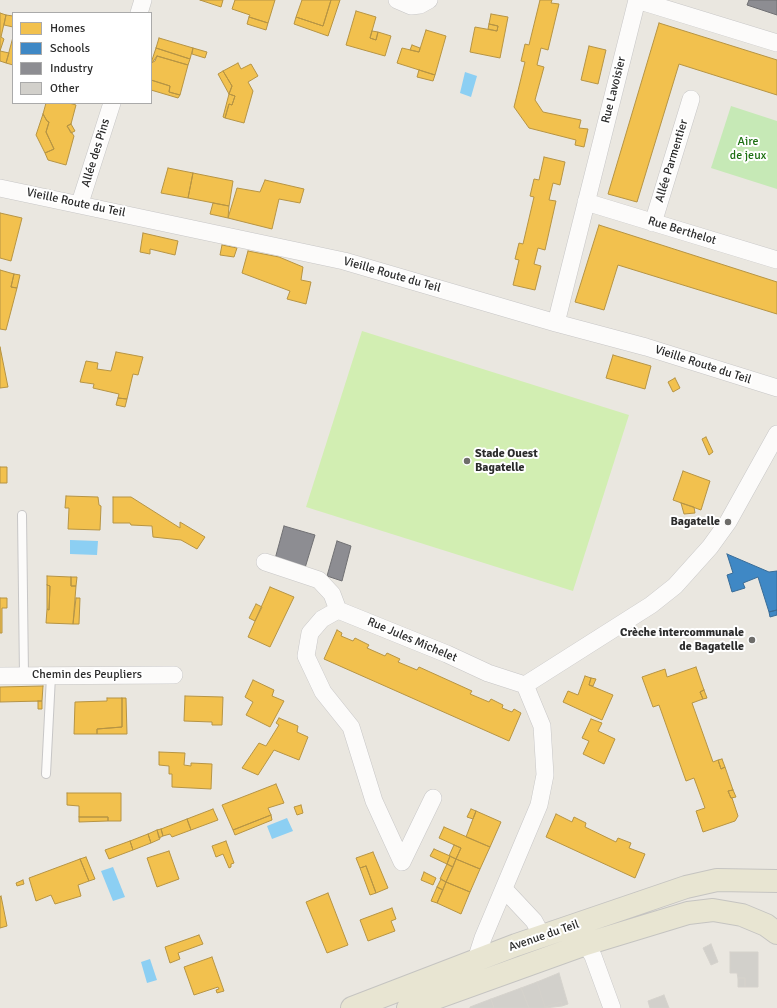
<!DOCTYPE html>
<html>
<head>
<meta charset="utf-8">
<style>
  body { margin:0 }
  #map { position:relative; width:777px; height:1008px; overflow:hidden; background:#eae7e0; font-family:Signika,sans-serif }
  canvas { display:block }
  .legend { position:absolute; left:12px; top:12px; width:140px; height:92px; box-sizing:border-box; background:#fff; border:1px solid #aaa; margin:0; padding:5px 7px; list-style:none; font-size:12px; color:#2b2b2b }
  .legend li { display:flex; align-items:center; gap:8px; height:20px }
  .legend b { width:20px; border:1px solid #aaa }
</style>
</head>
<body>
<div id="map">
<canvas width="777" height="1008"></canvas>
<ul class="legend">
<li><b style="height:11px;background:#f2c14e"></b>Homes</li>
<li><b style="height:11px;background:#3f88c5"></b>Schools</li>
<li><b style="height:11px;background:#8d8d92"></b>Industry</li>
<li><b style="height:11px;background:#d2d0cb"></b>Other</li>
</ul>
</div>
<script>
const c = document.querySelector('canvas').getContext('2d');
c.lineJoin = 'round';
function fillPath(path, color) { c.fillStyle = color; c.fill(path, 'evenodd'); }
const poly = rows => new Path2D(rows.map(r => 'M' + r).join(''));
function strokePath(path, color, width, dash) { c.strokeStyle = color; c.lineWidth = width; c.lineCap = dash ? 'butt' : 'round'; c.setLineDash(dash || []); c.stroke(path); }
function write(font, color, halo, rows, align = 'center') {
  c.font = font + ' Signika,sans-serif'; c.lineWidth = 4; c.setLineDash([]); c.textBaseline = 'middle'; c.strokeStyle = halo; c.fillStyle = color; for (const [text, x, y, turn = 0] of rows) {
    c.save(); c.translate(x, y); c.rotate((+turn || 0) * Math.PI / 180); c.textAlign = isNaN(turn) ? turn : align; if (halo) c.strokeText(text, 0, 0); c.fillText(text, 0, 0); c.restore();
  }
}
const green = poly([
  [731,106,777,121,777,189,711,168]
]);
const pitch = poly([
  [362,331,629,415,573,591,306,507]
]);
const water = poly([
  [465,72,477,76,471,97,460,93],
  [70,540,98,541,97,555,70,554],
  [287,818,293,831,272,839,267,826],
  [113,867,125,897,113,901,101,871],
  [150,959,157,980,147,983,141,962]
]);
const homes = poly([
  [200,0,223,0,221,7,200,0],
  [235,0,275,0,268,23,249,17,250,15,232,9,235,0],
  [302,0,331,0,323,26,296,17,302,0],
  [331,0,340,0,328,36,294,24,296,17,323,26,331,0],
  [540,0,552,0,551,3,559,4,548,50,541,48,537,65,544,67,535,100,543,112,581,120,579,128,588,129,584,147,575,145,576,140,529,128,514,107,525,62,521,61,525,44,529,45,540,0],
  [356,11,376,17,370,38,376,40,378,32,391,36,385,56,346,45,356,11],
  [0,13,6,15,1,37,4,39,0,51,0,13],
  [491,14,508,17,500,58,470,52,475,27,497,31,498,26,489,24,491,14],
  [6,15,13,16,13,27,4,25,6,15],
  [249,17,268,23,266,30,247,24,249,17],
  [659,23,777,60,777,95,679,64,637,202,608,194,659,23],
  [489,24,498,26,497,31,488,29,489,24],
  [426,30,446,36,435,75,397,63,402,48,419,52,426,30],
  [372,31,378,32,376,40,370,38,372,31],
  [13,37,13,65,6,63,13,37],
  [159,38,193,48,190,59,156,48,159,38],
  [412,45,420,48,419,52,410,50,412,45],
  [589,46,606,50,598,84,581,80,589,46],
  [156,48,190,59,188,65,157,56,155,61,151,63,156,48],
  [193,48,207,52,205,58,192,54,193,48],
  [0,51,9,53,6,63,0,61,0,51],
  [157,56,188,65,180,95,169,92,170,86,151,80,151,64,157,56],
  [238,63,241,69,251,64,258,76,248,82,253,91,244,123,225,118,229,104,232,105,235,96,229,94,232,86,223,71,238,63],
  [419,70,435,75,433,81,417,77,419,70],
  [223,71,232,86,229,94,218,74,223,71],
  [151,80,170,86,169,92,180,95,178,98,151,90,151,80],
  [229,94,235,96,232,105,229,104,225,118,223,117,229,94],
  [46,103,69,103,76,105,71,124,67,126,74,136,66,165,48,160,45,153,54,149,46,132,49,122,47,121,43,114,46,103],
  [43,114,47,121,49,122,46,132,54,149,45,153,36,135,43,114],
  [71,124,75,131,71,133,67,126,71,124],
  [544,157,565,162,560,185,553,183,549,200,556,201,545,250,538,248,534,264,541,266,535,290,513,285,519,260,515,259,519,243,523,244,534,197,530,196,534,179,539,180,544,157],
  [168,168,193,173,188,198,161,193,168,168],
  [193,173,233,181,229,206,188,198,193,173],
  [265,180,304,189,300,203,279,199,272,229,228,218,237,188,260,192,265,180],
  [213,203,229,206,228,218,210,214,213,203],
  [0,213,22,218,11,261,0,258,0,213],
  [599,225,777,282,777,314,618,265,604,310,575,302,599,225],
  [143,233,178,241,175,255,150,249,150,254,140,252,143,233],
  [222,245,237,248,234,257,220,255,222,245],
  [248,251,279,257,303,267,301,280,311,282,306,304,287,299,290,291,242,273,248,251],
  [0,270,14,274,11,287,17,288,6,330,0,329,0,270],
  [14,274,20,275,17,288,11,287,14,274],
  [0,347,8,387,0,388,0,347],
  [116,352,143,357,138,375,133,374,127,399,118,398,119,394,93,388,94,384,80,382,86,361,98,363,97,369,111,371,116,352],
  [613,355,651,366,645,389,606,378,613,355],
  [675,378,680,388,673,392,668,382,675,378],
  [118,398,127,399,125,407,116,405,118,398],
  [706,437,713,452,709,455,702,439,706,437],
  [0,467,7,467,7,483,0,483,0,467],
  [683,471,710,481,701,510,673,500,683,471],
  [66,496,98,497,99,505,101,506,100,530,68,529,69,508,65,508,66,496],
  [113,497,131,497,180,528,180,522,205,537,197,549,181,540,153,537,152,526,131,525,130,523,113,523,113,497],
  [681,503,694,507,695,513,684,514,681,503],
  [47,576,71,577,71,586,76,586,73,624,46,623,47,609,49,610,50,586,47,585,47,576],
  [71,577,77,577,76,586,71,586,71,577],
  [47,585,50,586,49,610,47,609,47,585],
  [270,587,294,597,270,647,248,637,270,587],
  [0,598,7,598,7,608,2,608,2,633,0,633,0,598],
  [76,598,80,598,79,624,73,624,76,598],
  [256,604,262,607,255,621,249,618,256,604],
  [337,630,342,633,341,636,353,641,355,638,369,645,367,648,385,656,387,653,400,659,398,662,417,670,419,667,472,691,470,694,489,702,491,699,503,705,502,708,512,712,514,709,521,713,509,741,324,659,337,630],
  [696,667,704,690,700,692,703,699,692,703,713,762,718,760,721,769,725,767,733,790,728,791,731,798,732,798,738,816,735,821,703,832,696,811,705,808,694,778,686,781,659,705,653,707,642,677,665,669,667,677,696,667],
  [585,676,591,678,589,685,613,695,602,720,563,702,568,691,578,695,585,676],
  [591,678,596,679,593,686,589,685,591,678],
  [253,680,274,690,272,696,284,701,270,727,246,715,253,702,245,697,253,680],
  [43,686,42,701,0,702,0,687,43,686],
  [704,690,707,698,703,699,700,692,704,690],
  [185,696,223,697,222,725,212,725,212,722,184,721,185,696],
  [107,698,122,698,122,727,97,729,97,734,74,734,75,702,107,701,107,698],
  [122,698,126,698,127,734,97,734,97,729,122,727,122,698],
  [38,701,42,701,42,709,38,709,38,701],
  [279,718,298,726,297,732,308,737,299,760,274,750,258,775,242,768,259,743,266,746,279,725,276,723,279,718],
  [591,719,602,723,598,731,615,739,604,764,583,754,589,741,582,738,591,719],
  [159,752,185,753,184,765,191,766,191,763,212,764,211,789,172,787,172,774,169,774,169,766,159,765,159,752],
  [722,759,725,767,721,769,718,760,722,759],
  [276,784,284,803,268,808,271,815,233,830,222,805,276,784],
  [733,790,736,797,731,798,728,791,733,790],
  [67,793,121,793,121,821,108,821,108,817,79,817,79,806,67,805,67,793],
  [301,805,303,813,297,815,294,807,301,805],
  [213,809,218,820,191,830,187,819,213,809],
  [471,809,476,811,473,819,467,817,471,809],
  [476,811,501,822,490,847,466,837,476,811],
  [556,814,572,822,574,817,586,823,585,827,616,842,618,838,631,843,629,848,645,854,635,878,546,837,556,814],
  [271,815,272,820,235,835,233,830,271,815],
  [79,817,108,817,108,821,79,822,79,817],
  [187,819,191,830,172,837,170,834,163,836,161,829,187,819],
  [444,827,490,847,480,869,456,859,461,848,439,838,444,827],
  [161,829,163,836,159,838,157,830,161,829],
  [157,830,160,839,151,843,148,834,157,830],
  [148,834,151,843,133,850,130,841,148,834],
  [130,841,133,850,109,859,105,850,130,841],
  [226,841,234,863,231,864,231,867,229,868,223,854,216,857,212,846,226,841],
  [454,845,461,848,456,859,449,856,454,845],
  [434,849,450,856,447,864,430,856,434,849],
  [169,851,179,879,157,887,147,858,169,851],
  [373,852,388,888,376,893,366,866,360,868,356,858,373,852],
  [450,856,456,859,453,867,447,864,450,856],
  [86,857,95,879,89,881,80,859,86,857],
  [80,859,89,881,78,885,81,896,55,904,51,895,36,901,29,878,80,859],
  [456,859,480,869,470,892,446,882,456,859],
  [447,864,453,867,446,882,440,879,447,864],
  [366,866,376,893,370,895,360,868,366,866],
  [424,872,436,878,433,885,421,880,424,872],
  [441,879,446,882,443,890,437,887,441,879],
  [23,880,24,884,17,886,16,883,23,880],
  [446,882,470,892,461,914,437,903,446,882],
  [437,887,443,890,437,903,431,901,437,887],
  [328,893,348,945,327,953,306,902,328,893],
  [1,896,7,926,0,928,0,897,1,896],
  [392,908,396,919,391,921,395,931,368,941,360,920,392,908],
  [199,935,203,944,178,953,180,959,170,963,165,947,199,935],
  [212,957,224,991,217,993,216,990,219,989,218,987,194,995,184,967,212,957]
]);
const schools = poly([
  [727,554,769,572,777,571,777,610,769,612,758,577,743,583,745,588,732,592,727,575,733,573,727,554],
  [777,610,777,615,770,617,769,612,777,610]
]);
const industry = poly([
  [749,0,777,0,777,15,747,5,749,0],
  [284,526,315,535,305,568,275,559,284,526],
  [337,541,351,546,342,581,327,576,337,541]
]);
const building = poly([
  [711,944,718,962,711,965,703,948,711,944],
  [730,952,758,952,758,987,745,987,745,978,738,978,737,973,730,973,730,952],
  [559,973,568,1004,562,1006,561,1002,545,1007,537,982,559,973],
  [738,978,745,978,745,987,738,987,738,978],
  [537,982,545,1007,545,1008,529,1008,521,988,537,982],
  [521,988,529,1008,494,1008,491,999,521,988],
  [664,995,669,1008,650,1008,648,1001,664,995],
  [491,999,494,1008,470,1008,470,1007,491,999],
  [561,1002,562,1006,545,1008,545,1007,561,1002]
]);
const service = poly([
  [22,515,24,676],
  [46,774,51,676]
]);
const minor = poly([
  [397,0,411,6,420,5,429,0],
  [637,0,777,43],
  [139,13,143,0],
  [0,188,344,261,556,323,646,347,777,388],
  [586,202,777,260],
  [80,203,112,103],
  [653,223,691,99],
  [556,323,637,0],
  [265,562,319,580,332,594,338,610],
  [0,676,174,675],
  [525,685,651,605,675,586,710,547,728,522,777,434],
  [433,798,402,862,374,801,351,727,323,692,306,656,310,633,322,619,338,610,447,654,488,673,525,685],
  [504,889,534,921,542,936],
  [586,944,593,956,612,1008],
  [473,969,483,938,539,805,545,775,542,726,525,685]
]);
const primary = poly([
  [352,1008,516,945,686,887,717,880,777,881],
  [408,1008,586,944,688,913,713,910,742,915,766,925,777,933]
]);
const markers = [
  [467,461,4,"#6e6d6a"],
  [728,522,4,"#6e6d6a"],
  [752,640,4,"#6e6d6a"]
];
const streetNames = [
  ["Rue Lavoisier",614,90,-76],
  ["Allée des Pins",96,153,-73],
  ["Allée Parmentier",672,161,-73],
  ["Vieille Route du Teil",76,203,12],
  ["Rue Berthelot",682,231,17],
  ["Vieille Route du Teil",392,275,16],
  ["Vieille Route du Teil",703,365,18],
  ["Rue Jules Michelet",412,640,23],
  ["Chemin des Peupliers",87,675],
  ["Avenue du Teil",544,936,-19]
];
const parkNames = [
  ["Aire",748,142],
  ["de jeux",748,156]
];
const poiNames = [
  ["Stade Ouest",475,454,"left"],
  ["Bagatelle",475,468,"left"],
  ["Bagatelle",720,522],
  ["Crèche intercommunale",744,633],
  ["de Bagatelle",744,647]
];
fillPath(green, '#c6e9b6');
fillPath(pitch, '#d2eeb2');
fillPath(water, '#8ccff3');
fillPath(homes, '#f2c14e');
strokePath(homes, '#b69444', 1);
fillPath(schools, '#3f88c5');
strokePath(schools, '#396c97', 1);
fillPath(industry, '#8d8d92');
strokePath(industry, '#707073', 1);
fillPath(building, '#d2d0cb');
strokePath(building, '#d5d2cc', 1);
strokePath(service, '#c7c6c6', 10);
strokePath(minor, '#c7c6c6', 18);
strokePath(primary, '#c5c4c1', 24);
strokePath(service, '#fcfbfa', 8);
strokePath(minor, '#fcfbfa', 17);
strokePath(primary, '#e8e5d2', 22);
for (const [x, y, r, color] of markers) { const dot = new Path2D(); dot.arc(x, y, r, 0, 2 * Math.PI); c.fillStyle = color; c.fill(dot); strokePath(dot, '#fff', 1.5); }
write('12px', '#2b2b2b', '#fff', streetNames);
write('12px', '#1e7013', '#fff', parkNames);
write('bold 12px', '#2b2b2b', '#fff', poiNames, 'right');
</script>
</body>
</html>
